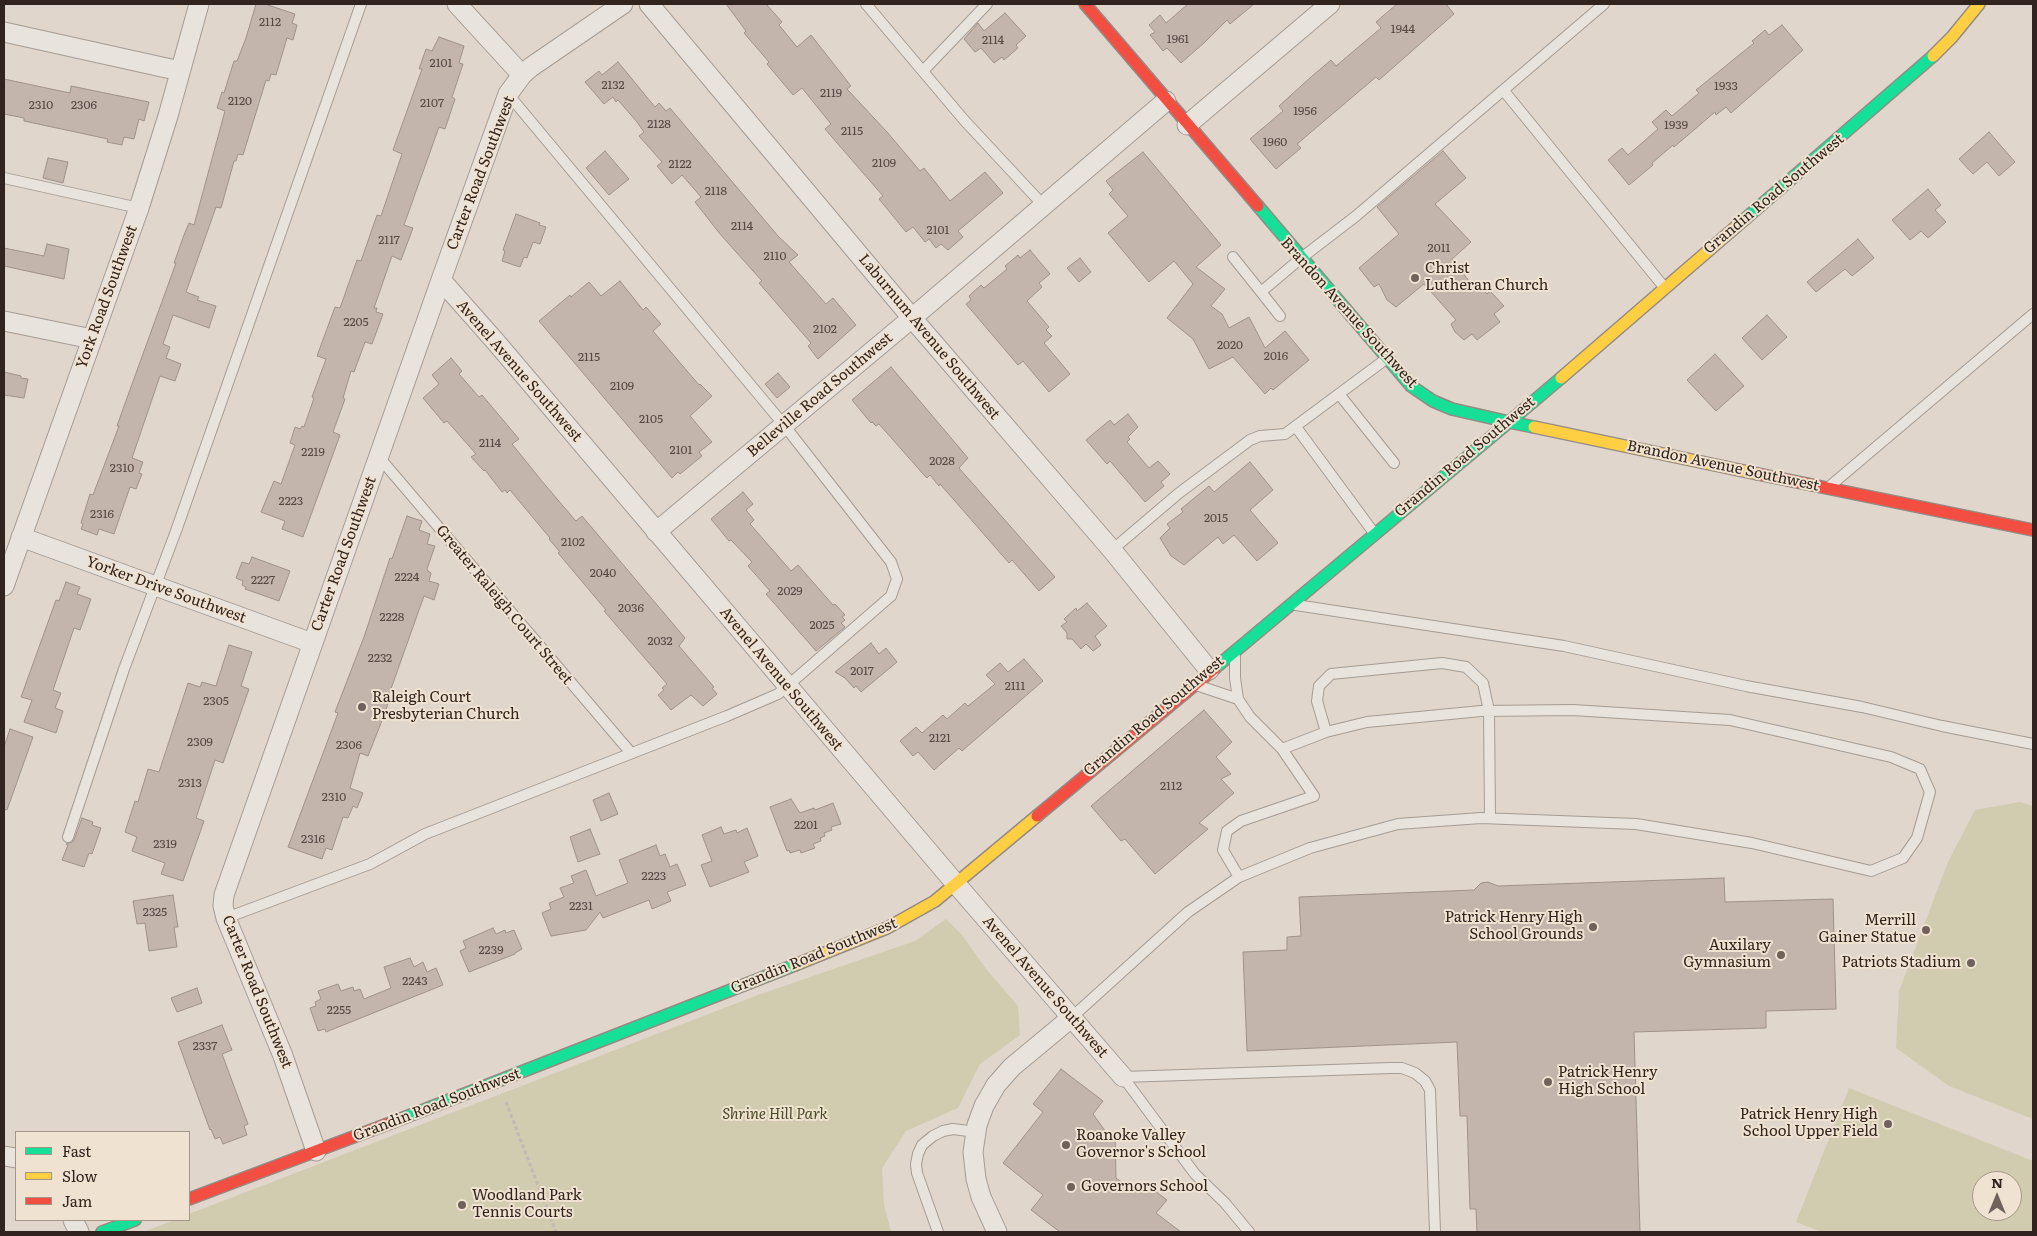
<!DOCTYPE html>
<html>
<head>
<meta charset="utf-8">
<style>
  body { margin:0 }
  #map { position:relative; width:2037px; height:1236px; overflow:hidden; background:#e0d6cb; font-family:Literata,serif }
  canvas { display:block }
  .frame { position:absolute; inset:0; border:5px solid #31241e; pointer-events:none }
  .legend { position:absolute; left:15px; top:1131px; width:175px; height:90px; box-sizing:border-box; background:#f0e2d1; border:1px solid #a49689; margin:0; padding:6px 9px; list-style:none; font-size:15px; color:#31241e }
  .legend li { display:flex; align-items:center; gap:10px; height:25px }
  .legend b { width:25px; border:1px solid #a49689 }
  .north { position:absolute; left:1972px; top:1171px; width:50px; height:50px; box-sizing:border-box; background:#f0e2d1; border:1px solid #a49689; border-radius:50%; rotate:0deg; font-size:14px; font-weight:700; line-height:20px; text-align:center; color:#31241e }
  .north::after { content:''; display:block; margin:auto; width:18px; height:22px; background:#6e625b; clip-path:polygon(50% 0,100% 100%,50% 72%,0 100%) }
</style>
</head>
<body>
<div id="map">
<canvas width="2037" height="1236"></canvas>
<div class="frame"></div>
<ul class="legend">
<li><b style="height:6px;background:#16e098"></b>Fast</li>
<li><b style="height:6px;background:#ffcf43"></b>Slow</li>
<li><b style="height:6px;background:#f24e42"></b>Jam</li>
</ul>
<div class="north">N</div>
</div>
<script>
const c = document.querySelector('canvas').getContext('2d');
c.lineJoin = 'round';
function fillPath(path, color) { c.fillStyle = color; c.fill(path, 'evenodd'); }
const poly = rows => new Path2D(rows.map(r => 'M' + r).join(''));
function strokePath(path, color, width, dash) { c.strokeStyle = color; c.lineWidth = width; c.lineCap = dash ? 'butt' : 'round'; c.setLineDash(dash || []); c.stroke(path); }
function write(font, color, halo, rows, align = 'center') {
  c.font = font + ' Literata,serif'; c.lineWidth = 4; c.setLineDash([]); c.textBaseline = 'middle'; c.strokeStyle = halo; c.fillStyle = color; for (const [text, x, y, turn = 0] of rows) {
    c.save(); c.translate(x, y); c.rotate((+turn || 0) * Math.PI / 180); c.textAlign = isNaN(turn) ? turn : align; if (halo) c.strokeText(text, 0, 0); c.fillText(text, 0, 0); c.restore();
  }
}
const green = poly([
  [2020,802,2033,806,2033,1119,1949,1086,1896,1048,1899,991,1948,862,1975,810],
  [946,919,962,935,987,970,1018,1006,1020,1035,980,1064,958,1108,906,1131,882,1168,884,1204,891,1232,143,1232,175,1220,189,1220,189,1214,758,995,915,941],
  [1849,1088,2033,1161,2033,1232,1822,1232,1796,1222],
  [1982,1181,2012,1181,2012,1211,1982,1211]
]);
const building = poly([
  [256,4,265,4,295,14,292,23,297,25,293,40,287,38,276,75,271,74,269,81,266,80,243,155,238,154,236,161,234,161,221,208,216,207,186,292,199,297,197,300,216,306,209,328,173,315,163,344,170,347,166,358,181,364,175,381,160,376,132,458,143,462,139,473,142,474,136,489,130,487,114,534,99,529,97,535,81,529,83,524,81,523,90,494,93,495,119,426,117,426,123,409,176,263,174,263,184,235,189,223,194,225,225,111,217,108,222,92,224,93,234,61,237,61,246,38,256,4],
  [726,4,766,4,782,22,779,25,797,47,811,35,851,86,847,89,887,132,920,171,924,168,950,201,985,172,1003,193,958,231,963,237,948,250,941,244,936,248,929,239,925,242,913,227,906,232,879,199,883,196,825,129,831,124,802,88,793,95,767,64,769,62,744,33,746,31,726,4],
  [1188,4,1254,4,1230,24,1227,20,1205,42,1181,63,1167,48,1163,51,1150,35,1155,32,1149,25,1160,15,1166,23,1188,4],
  [1397,4,1446,4,1454,14,1379,80,1376,77,1297,144,1301,148,1276,169,1250,139,1283,111,1279,106,1311,77,1331,60,1336,66,1381,28,1376,22,1397,4],
  [1005,13,1026,36,1016,45,1018,48,1004,60,1002,57,994,63,981,48,975,52,964,39,978,23,984,31,1005,13],
  [1782,25,1803,50,1731,113,1726,107,1716,115,1715,112,1674,147,1673,145,1652,163,1653,165,1629,185,1608,160,1622,148,1628,155,1658,129,1652,122,1666,110,1672,116,1699,93,1696,90,1754,43,1752,41,1765,30,1769,35,1782,25],
  [439,37,464,46,459,63,463,64,452,97,455,99,445,129,439,127,404,225,413,228,401,260,392,256,374,308,377,308,376,312,383,314,372,344,365,342,354,372,351,371,343,398,345,399,333,432,340,435,303,537,282,529,285,521,261,512,274,481,281,484,295,445,290,443,295,427,300,429,302,426,304,427,314,398,312,397,326,359,317,356,335,307,340,308,357,260,361,261,377,215,381,216,402,154,393,150,422,69,419,69,426,49,432,51,439,37],
  [618,62,655,107,659,103,666,111,670,108,778,236,798,255,789,262,826,304,833,298,856,325,818,359,808,346,811,343,759,283,762,281,720,234,695,202,701,197,682,175,672,184,657,166,662,162,639,136,644,132,637,122,618,100,616,102,613,97,604,104,585,82,599,71,602,75,618,62],
  [4,79,70,93,71,86,149,102,144,121,139,119,134,139,124,137,122,145,107,142,108,139,24,121,24,118,4,114,4,79],
  [1989,132,2015,162,1999,176,1987,162,1973,174,1959,159,1989,132],
  [605,151,629,179,609,195,586,168,605,151],
  [1443,151,1466,178,1435,204,1471,242,1452,259,1476,290,1481,287,1487,294,1490,291,1504,306,1494,314,1500,322,1477,340,1472,334,1464,340,1455,332,1451,324,1456,320,1424,284,1396,307,1387,300,1379,284,1374,287,1359,268,1399,234,1377,207,1443,151],
  [1143,152,1221,245,1196,267,1225,289,1211,306,1222,314,1229,328,1249,317,1265,348,1285,331,1309,360,1273,390,1271,388,1265,394,1233,357,1209,369,1193,339,1167,318,1193,284,1174,261,1149,282,1108,233,1128,216,1109,194,1113,190,1106,181,1143,152],
  [48,158,68,162,63,183,43,178,48,158],
  [1928,189,1941,205,1935,210,1946,222,1928,238,1921,231,1910,240,1892,220,1928,189],
  [516,214,540,223,539,225,546,227,540,244,533,242,527,258,524,257,520,267,502,261,505,251,503,250,516,214],
  [1858,239,1874,258,1852,276,1845,269,1816,292,1807,282,1858,239],
  [47,244,69,249,64,279,4,266,4,248,44,256,47,244],
  [1030,250,1050,274,1039,283,1042,287,1027,301,1049,327,1046,330,1052,336,1044,343,1070,374,1049,392,1023,361,1018,365,966,304,971,300,969,296,981,285,984,288,1007,269,1005,266,1018,255,1020,258,1030,250],
  [1080,258,1091,272,1079,282,1067,268,1080,258],
  [620,281,643,310,646,307,661,324,653,331,699,385,700,384,712,396,690,416,712,442,699,452,702,456,680,474,678,472,672,478,539,321,570,295,571,297,589,282,601,296,620,281],
  [1767,315,1787,337,1762,360,1742,338,1767,315],
  [1715,354,1744,386,1716,411,1687,380,1715,354],
  [451,358,462,371,459,374,479,397,482,395,519,439,512,444,541,480,575,520,576,521,582,516,685,638,679,646,714,687,712,688,717,694,703,706,691,695,671,710,658,695,664,690,662,688,667,684,604,611,606,610,558,553,560,552,549,539,550,538,510,490,507,493,505,490,502,492,485,470,484,471,471,457,476,454,447,421,444,423,423,398,439,384,432,375,451,358],
  [891,367,968,458,959,468,1055,577,1039,591,1012,560,1009,563,940,484,939,486,930,475,927,478,924,475,879,424,876,426,872,422,871,423,852,400,891,367],
  [4,372,21,376,21,378,28,379,24,398,4,395,4,372],
  [778,373,790,387,777,398,765,384,778,373],
  [1128,414,1138,427,1128,437,1130,439,1127,442,1149,468,1158,461,1170,474,1161,482,1164,486,1145,502,1110,461,1107,464,1086,440,1110,420,1114,425,1128,414],
  [1250,462,1273,490,1250,510,1278,543,1257,561,1234,535,1223,544,1218,537,1184,565,1171,556,1160,538,1170,528,1167,524,1183,512,1181,509,1209,486,1214,492,1250,462],
  [743,492,753,504,746,510,754,520,750,524,791,571,798,565,833,605,835,604,845,615,842,617,845,620,841,623,845,627,816,651,766,594,770,591,748,566,752,562,731,540,729,541,711,519,743,492],
  [407,516,422,521,419,530,430,534,427,544,435,546,427,569,428,571,431,573,429,581,439,584,434,600,424,596,387,700,389,701,383,718,368,756,360,753,350,788,363,793,357,808,353,806,348,818,343,817,332,850,326,848,322,859,288,847,338,713,335,712,364,637,390,558,392,559,407,516],
  [252,557,290,571,279,601,245,589,246,587,242,585,243,581,236,578,242,562,249,564,252,557],
  [66,582,80,587,77,594,91,599,80,630,74,628,53,690,61,693,55,708,63,711,56,733,24,722,32,700,21,697,56,600,59,601,66,582],
  [1087,603,1107,626,1095,636,1101,645,1093,651,1086,644,1081,649,1072,639,1067,639,1067,633,1061,626,1067,622,1064,619,1076,608,1077,611,1087,603],
  [871,643,879,654,886,648,897,662,861,692,856,686,854,688,845,678,835,672,871,643],
  [229,645,252,652,241,686,249,689,223,763,215,760,196,818,204,821,183,881,161,874,165,863,132,851,137,837,125,832,135,801,138,802,148,769,159,772,188,683,200,687,202,682,216,686,229,645],
  [1024,659,1043,681,962,751,959,748,934,770,918,752,913,756,900,741,916,727,922,733,943,715,947,719,965,703,968,706,995,684,986,675,1000,663,1008,672,1024,659],
  [1204,710,1232,742,1216,757,1231,774,1221,779,1234,793,1199,823,1208,829,1155,874,1125,839,1121,841,1091,806,1204,710],
  [10,729,33,737,7,810,4,809,4,747,10,729],
  [609,793,618,814,601,821,593,800,609,793],
  [791,799,800,813,814,808,815,810,833,803,841,824,831,827,832,830,824,833,825,836,820,838,821,841,813,844,815,848,801,853,800,850,790,853,789,850,787,851,770,807,791,799],
  [82,818,93,822,92,825,101,828,92,854,89,853,84,867,62,860,68,845,66,844,72,842,74,840,82,818],
  [721,827,724,834,736,830,737,833,747,828,758,856,744,862,749,872,710,887,701,865,712,861,702,835,721,827],
  [590,829,600,854,578,862,570,837,590,829],
  [656,845,660,856,665,854,670,867,677,864,686,885,667,892,671,901,652,909,649,900,603,918,600,912,586,930,551,936,542,913,551,909,549,903,564,897,560,888,574,883,571,876,586,870,596,896,628,883,619,860,656,845],
  [1724,878,1725,902,1833,899,1836,1009,1766,1011,1766,1028,1634,1032,1640,1232,1477,1232,1476,1209,1470,1209,1467,1116,1460,1116,1457,1042,1247,1051,1243,952,1287,950,1287,937,1301,936,1299,897,1474,890,1481,883,1488,882,1498,886,1724,878],
  [173,895,178,927,174,927,177,947,149,951,145,923,137,924,133,901,173,895],
  [493,928,496,934,505,930,506,933,514,930,522,949,515,953,515,954,469,972,460,951,466,948,463,941,493,928],
  [410,958,414,967,423,962,427,972,436,968,443,985,326,1032,325,1029,318,1031,310,1008,316,1006,315,1002,321,999,318,991,338,984,341,991,353,987,354,991,360,989,364,999,391,988,384,967,410,958],
  [197,988,202,1003,177,1012,171,998,197,988],
  [222,1025,232,1050,222,1054,248,1124,244,1126,247,1135,223,1144,220,1137,215,1139,211,1129,210,1130,178,1042,222,1025],
  [1061,1069,1103,1101,1093,1114,1106,1132,1115,1132,1116,1178,1135,1192,1143,1182,1167,1200,1156,1213,1181,1232,1060,1232,1031,1210,1043,1195,1003,1163,1043,1112,1033,1104,1061,1069]
]);
const path = poly([
  [506,1102,556,1232]
]);
const lane = poly([
  [866,4,964,120,1044,206],
  [923,71,987,4],
  [1504,91,1664,287],
  [4,178,139,208],
  [1233,257,1261,292,1300,259,1356,216,1604,4],
  [1261,292,1280,316],
  [1339,394,1394,463],
  [1296,427,1374,533],
  [378,456,631,753],
  [1830,486,2033,314],
  [1112,550,1179,493,1250,440,1260,436,1285,434,1386,359],
  [1296,605,1564,646,1746,686,1862,707,1942,726,2033,744],
  [1235,657,1235,678,1238,699,1250,717,1282,749],
  [1199,686,1238,699],
  [1326,732,1317,701,1319,686,1331,674,1442,663,1466,667,1483,683,1489,711,1490,818],
  [68,837,124,669,176,531,361,4],
  [226,918,370,864,425,834,727,716,778,694,891,596,897,579,891,562,784,425,508,94],
  [1071,1018,1188,912,1239,877,1310,848,1398,824,1481,818,1636,824,1752,843,1871,871,1903,858,1917,838,1930,792,1920,769,1891,757,1730,720,1573,710,1481,711,1367,722,1326,732,1282,749,1314,796,1241,821,1227,831,1223,850,1239,877],
  [1123,1077,1391,1068,1402,1068,1415,1073,1425,1081,1430,1090,1435,1232],
  [1123,1077,1195,1174,1225,1203,1249,1232],
  [938,1232,917,1173,916,1164,918,1154,922,1145,933,1136,943,1131,953,1129,976,1132]
]);
const street = poly([
  [457,4,522,75],
  [649,4,912,318,1112,550,1209,670],
  [4,32,180,71],
  [1187,125,1330,4],
  [441,280,495,341,956,884,1123,1077],
  [4,321,92,339],
  [656,532,912,318,1166,101],
  [21,537,312,643],
  [4,586,139,208,168,116,199,4],
  [316,1151,283,1056,226,918,223,906,224,895,441,280,508,94,522,75,531,67,623,4],
  [4,1156,16,1158],
  [73,1220,79,1232],
  [997,1232,981,1197,976,1179,973,1152,977,1125,984,1106,996,1085,1012,1067,1071,1018]
]);
const fast = poly([
  [1258,206,1411,386,1433,401,1452,409,1509,422,1561,378],
  [1745,219,1933,56],
  [1215,668,1509,422,1534,427],
  [393,1122,795,965],
  [102,1232,135,1220]
]);
const slow = poly([
  [1933,56,1952,37,1979,4],
  [1561,378,1745,219],
  [1534,427,1758,474],
  [795,965,887,928,935,901,1037,816]
]);
const jam = poly([
  [1085,4,1258,206],
  [1758,474,2033,530],
  [1037,816,1215,668],
  [189,1199,393,1122]
]);
const markers = [
  [1415,278,5,"#6e625b"],
  [362,707,5,"#6e625b"],
  [1593,927,5,"#6e625b"],
  [1926,930,5,"#6e625b"],
  [1781,955,5,"#6e625b"],
  [1971,963,5,"#6e625b"],
  [1548,1082,5,"#6e625b"],
  [1888,1124,5,"#6e625b"],
  [1066,1145,5,"#6e625b"],
  [1071,1187,5,"#6e625b"],
  [462,1205,5,"#6e625b"]
];
const numberNames = [
  ["2112",270,22],
  ["1944",1403,29],
  ["1961",1178,39],
  ["2114",993,40],
  ["2101",441,63],
  ["2132",613,85],
  ["1933",1726,86],
  ["2119",831,93],
  ["2120",240,101],
  ["2107",432,103],
  ["2310",41,105],
  ["2306",84,105],
  ["1956",1305,111],
  ["2128",659,124],
  ["1939",1676,125],
  ["2115",852,131],
  ["1960",1275,142],
  ["2109",884,163],
  ["2122",680,164],
  ["2118",716,191],
  ["2114",742,226],
  ["2101",938,230],
  ["2117",389,240],
  ["2011",1439,248],
  ["2110",775,256],
  ["2205",356,322],
  ["2102",825,329],
  ["2020",1230,345],
  ["2016",1276,356],
  ["2115",589,357],
  ["2109",622,386],
  ["2105",651,419],
  ["2114",490,443],
  ["2101",681,450],
  ["2219",313,452],
  ["2028",942,461],
  ["2310",122,468],
  ["2223",291,501],
  ["2316",102,514],
  ["2015",1216,518],
  ["2102",573,542],
  ["2040",603,573],
  ["2224",407,577],
  ["2227",263,580],
  ["2029",790,591],
  ["2036",631,608],
  ["2228",392,617],
  ["2025",822,625],
  ["2032",660,641],
  ["2232",380,658],
  ["2017",862,671],
  ["2111",1015,686],
  ["2305",216,701],
  ["2121",940,738],
  ["2309",200,742],
  ["2306",349,745],
  ["2313",190,783],
  ["2112",1171,786],
  ["2310",334,797],
  ["2201",806,825],
  ["2316",313,839],
  ["2319",165,844],
  ["2223",654,876],
  ["2231",581,906],
  ["2325",155,912],
  ["2239",491,950],
  ["2243",415,981],
  ["2255",339,1010],
  ["2337",205,1046]
];
const streetNames = [
  ["Carter Road Southwest",481,173,-69],
  ["Grandin Road Southwest",1774,194,-40],
  ["York Road Southwest",107,297,-70],
  ["Brandon Avenue Southwest",1349,313,48],
  ["Laburnum Avenue Southwest",929,337,50],
  ["Avenel Avenue Southwest",519,371,49],
  ["Belleville Road Southwest",820,395,-40],
  ["Grandin Road Southwest",1465,457,-40],
  ["Brandon Avenue Southwest",1723,466,12],
  ["Carter Road Southwest",344,554,-70],
  ["Yorker Drive Southwest",166,590,20],
  ["Greater Raleigh Court Street",504,605,50],
  ["Avenel Avenue Southwest",781,679,50],
  ["Grandin Road Southwest",1154,716,-40],
  ["Grandin Road Southwest",814,956,-22],
  ["Avenel Avenue Southwest",1045,987,49],
  ["Carter Road Southwest",257,992,68],
  ["Grandin Road Southwest",437,1105,-21]
];
const poiNames = [
  ["Christ",1425,269],
  ["Lutheran Church",1425,286],
  ["Raleigh Court",372,698],
  ["Presbyterian Church",372,715],
  ["Patrick Henry High",1583,918,"right"],
  ["School Grounds",1583,935,"right"],
  ["Merrill",1916,921,"right"],
  ["Gainer Statue",1916,938,"right"],
  ["Auxilary",1771,946,"right"],
  ["Gymnasium",1771,963,"right"],
  ["Patriots Stadium",1961,963,"right"],
  ["Patrick Henry",1558,1073],
  ["High School",1558,1090],
  ["Patrick Henry High",1878,1115,"right"],
  ["School Upper Field",1878,1132,"right"],
  ["Roanoke Valley",1076,1136],
  ["Governor's School",1076,1153],
  ["Governors School",1081,1187],
  ["Woodland Park",472,1196],
  ["Tennis Courts",472,1213]
];
const parkNames = [
  ["Shrine Hill Park",775,1115]
];
fillPath(green, '#d1cbaf');
fillPath(building, '#c3b4ac');
strokePath(building, '#9f928b', 1);
strokePath(lane, '#a59c95', 12);
strokePath(street, '#a59c95', 21);
strokePath(fast, '#958b84', 14);
strokePath(slow, '#958b84', 14);
strokePath(jam, '#958b84', 14);
strokePath(path, '#c1bab4', 3, [4, 2.5]);
strokePath(lane, '#e8e3dc', 10);
strokePath(street, '#e8e3dc', 19);
strokePath(fast, '#16e098', 11);
strokePath(slow, '#ffcf43', 11);
strokePath(jam, '#f24e42', 11);
for (const [x, y, r, color] of markers) { const dot = new Path2D(); dot.arc(x, y, r, 0, 2 * Math.PI); c.fillStyle = color; c.fill(dot); strokePath(dot, '#f0e2d1', 2); }
write('12px', '#564842', null, numberNames);
write('15px', '#31241e', '#f0e2d1', streetNames);
write('15px', '#31241e', '#f0e2d1', poiNames, 'left');
write('italic 15px', '#484b27', '#f0e2d1', parkNames);
</script>
</body>
</html>
